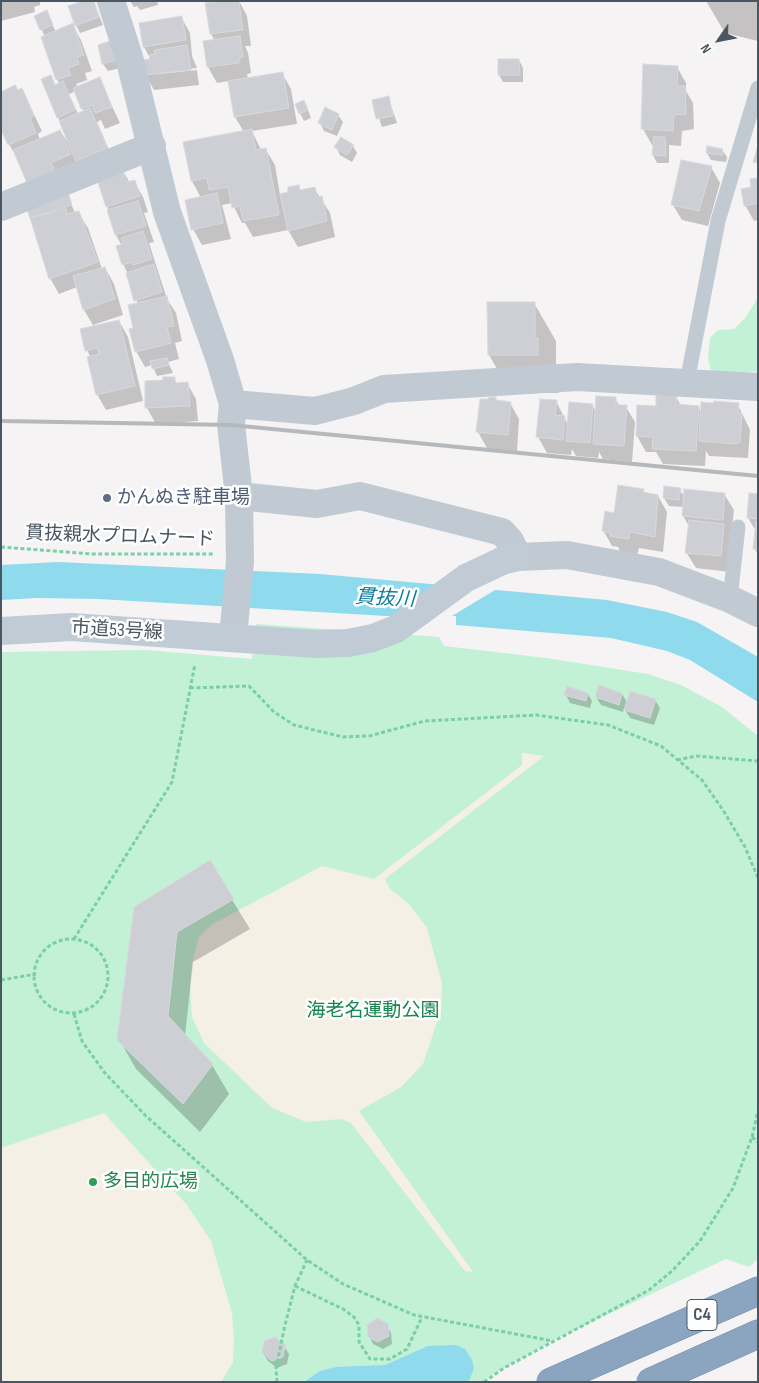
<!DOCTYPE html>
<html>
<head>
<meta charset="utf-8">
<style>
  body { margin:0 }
  #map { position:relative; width:759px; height:1383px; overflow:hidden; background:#f5f3f3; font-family:"Sofia Sans Condensed",sans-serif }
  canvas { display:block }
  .frame { position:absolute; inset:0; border:2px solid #4a5661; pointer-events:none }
  .north { position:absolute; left:694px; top:15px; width:50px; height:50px; -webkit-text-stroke:4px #fff; paint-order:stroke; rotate:237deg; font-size:14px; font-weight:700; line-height:20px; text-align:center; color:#4a5661 }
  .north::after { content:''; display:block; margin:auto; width:18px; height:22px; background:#4a5661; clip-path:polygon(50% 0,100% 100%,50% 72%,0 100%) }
</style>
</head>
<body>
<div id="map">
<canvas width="759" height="1383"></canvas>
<div class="frame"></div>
<div class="north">N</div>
</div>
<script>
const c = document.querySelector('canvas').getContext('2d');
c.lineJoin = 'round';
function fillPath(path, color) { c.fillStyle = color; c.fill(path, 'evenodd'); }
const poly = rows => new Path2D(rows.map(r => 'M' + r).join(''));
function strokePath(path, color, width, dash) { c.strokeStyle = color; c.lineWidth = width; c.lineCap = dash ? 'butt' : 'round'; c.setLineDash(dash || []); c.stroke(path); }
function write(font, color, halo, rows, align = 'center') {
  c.font = font + ' "Sofia Sans Condensed","Noto Sans JP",sans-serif'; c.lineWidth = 5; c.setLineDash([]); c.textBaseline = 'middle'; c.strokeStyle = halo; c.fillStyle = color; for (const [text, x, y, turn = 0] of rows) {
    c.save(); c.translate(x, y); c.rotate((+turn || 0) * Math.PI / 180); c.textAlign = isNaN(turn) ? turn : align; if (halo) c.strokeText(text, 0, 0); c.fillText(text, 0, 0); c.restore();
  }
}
const green = poly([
  [758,297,758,371,726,376,711,370,708,359,710,338,718,330,734,329,746,317],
  [256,624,439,637,444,646,546,658,648,674,681,685,722,707,758,736,758,1259,749,1267,726,1259,555,1339,488,1377,484,1382,1,1382,1,652,146,650,252,659]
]);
const sand = poly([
  [522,753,544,756,385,879,390,889,410,905,427,928,442,983,441,1010,423,1064,401,1087,359,1111,473,1272,465,1271,351,1123,341,1119,306,1122,272,1108,204,1043,192,1017,190,987,192,963,199,937,211,925,322,866,374,879,522,765],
  [104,1113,187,1205,211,1241,232,1313,234,1342,233,1362,221,1382,1,1382,1,1148]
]);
const water = poly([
  [58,562,320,574,607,600,667,612,697,622,758,657,758,702,690,660,667,651,611,638,456,625,456,616,386,616,99,599,37,598,1,600,1,565],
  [456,1345,465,1349,472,1360,474,1368,470,1379,466,1382,304,1382,320,1371,336,1367,385,1365,428,1346]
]);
const pier = poly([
  [438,583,500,587,447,619,389,619]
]);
const shadow = poly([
  [1,1,40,1,40,5,34,7,35,12,1,21],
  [93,1,103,25,80,33,76,25],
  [130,1,157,1,158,5,140,10,137,6,134,7],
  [239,1,247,16,251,46,245,46,248,53,251,73,247,74,248,79,282,73,291,89,297,124,252,131,261,150,266,150,275,165,280,195,290,193,298,186,301,191,314,188,330,213,335,237,298,247,288,230,253,237,245,223,242,223,232,203,222,205,231,239,202,245,193,229,201,198,192,181,184,143,244,132,235,117,229,81,217,83,208,67,215,41,211,34],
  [706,1,758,1,758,41,725,33],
  [46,12,56,32,72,25,81,40,92,71,85,73,87,80,76,84,78,88,99,79,120,123,105,129,101,120,97,122,115,164,86,176,77,161,79,170,59,179,18,160,9,144,18,92,22,90,42,131,38,134,40,140,60,131,71,146,58,117,50,76,55,85,59,84,45,37,36,16],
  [76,91,84,112,78,114,69,94],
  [181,17,190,33,192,56,197,68,158,72,158,74,197,70,199,85,154,90,145,74,151,60,144,47],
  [110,43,120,68,108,71,103,64,100,46],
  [519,60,523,68,523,82,503,82,499,75],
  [677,67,686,83,686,91,693,103,694,129,682,131,681,146,669,145,669,163,657,163,653,155,654,145,652,145,643,129],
  [388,97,397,123,382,127,373,101],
  [296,105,308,110,311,118,304,121],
  [338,115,343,122,337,136,324,131,320,123],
  [353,146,357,153,352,162,340,155,336,147],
  [722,150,727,157,726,162,711,160,707,153],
  [711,167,720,183,708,226,682,220,673,205],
  [122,169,130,183,134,181,143,197,148,212,144,213,154,242,149,243,167,299,176,313,182,341,175,343,179,359,168,362,173,373,157,376,152,365,145,367,136,351,138,304,128,274,123,264,122,246,116,235,107,206],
  [758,179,758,220,754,221,745,205],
  [66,191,75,213,78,212,88,228,102,269,105,268,114,284,123,315,93,325,84,310,77,287,59,294,50,278,28,207],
  [489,303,534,303,556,341,556,373,559,378,559,393,511,393,489,355],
  [119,321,128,337,143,401,106,410,97,394,91,358,87,350],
  [174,378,177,384,187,383,196,399,198,421,156,424,147,408,146,382,164,382],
  [676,397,681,406,698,407,702,413,738,405,750,430,748,458,709,456,706,451,705,466,663,464,656,452,646,452,637,436,639,406,657,408],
  [496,399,497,402,510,403,519,419,517,451,487,448,478,432],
  [615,399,620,406,626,407,635,422,632,462,603,459,599,452,598,458,576,456,572,449,571,455,547,453,538,437,556,401,568,425,592,405,596,412],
  [643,490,645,494,658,496,667,512,663,552,639,548,637,555,620,552,618,547,612,546,603,530,615,514],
  [680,490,685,498,724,494,734,510,731,535,729,535,732,541,730,572,696,568,686,552,689,526,683,516,684,507,669,506,664,498],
  [758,495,758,554,754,548,756,531,748,518],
  [588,694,592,701,590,708,570,703,566,695],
  [622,694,628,704,655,700,660,708,654,725,630,718,624,708,623,712,601,705,596,697],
  [209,862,250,929,193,962,185,1036,212,1065,229,1094,200,1132,136,1069,119,1039],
  [387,1325,391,1333,392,1344,383,1349,373,1344,369,1336],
  [284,1346,289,1354,287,1364,277,1368,268,1361,263,1353]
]);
const building = poly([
  [83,1,94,1,99,17,75,26,68,6,83,1],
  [220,1,239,1,243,30,210,34,205,3,220,1],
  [47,10,53,25,40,30,34,16,47,10],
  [182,16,186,40,143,47,139,23,182,16],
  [73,23,84,55,77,57,79,64,68,68,71,75,56,80,41,37,73,23],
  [240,36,243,57,239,58,239,63,207,67,203,41,240,36],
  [110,41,116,60,102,64,98,45,110,41],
  [187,45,191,70,144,75,141,60,150,59,149,55,155,54,154,50,187,45],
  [498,59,519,59,520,75,498,75,498,59],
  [643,64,678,66,677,86,685,86,686,114,674,115,673,131,641,129,643,64],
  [283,72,289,108,234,117,228,81,283,72],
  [51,75,55,85,63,81,75,110,57,118,41,79,51,75],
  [100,77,112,107,95,113,92,105,81,109,73,88,100,77],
  [15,85,18,90,22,88,34,115,30,118,36,133,8,145,1,130,1,92,15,85],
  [389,96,393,116,376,119,372,100,389,96],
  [304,100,308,110,299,114,295,104,304,100],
  [325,107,339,114,332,130,318,123,325,107],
  [90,108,107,148,76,161,59,121,90,108],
  [252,129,256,150,266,148,279,215,243,221,240,206,232,208,228,187,209,190,207,178,191,181,183,142,252,129],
  [60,130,71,154,51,163,55,171,27,183,13,150,60,130],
  [341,137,354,145,347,155,334,147,341,137],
  [654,137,665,137,666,156,652,155,654,137],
  [758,145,758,163,753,162,758,145],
  [707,146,723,149,722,155,706,153,707,146],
  [681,160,712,166,699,211,671,205,681,160],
  [122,168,127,182,135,180,140,196,106,207,96,176,122,168],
  [758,178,758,203,744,206,741,189,751,187,750,179,758,178],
  [299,185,300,190,315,187,317,197,322,196,327,221,288,231,280,194,288,192,288,187,299,185],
  [67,189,72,205,30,218,26,207,67,189],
  [217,193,223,223,191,230,185,200,217,193],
  [138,201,146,226,115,235,107,210,138,201],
  [66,209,67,214,79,211,98,262,49,279,30,218,66,209],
  [143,231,152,259,133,265,132,262,122,265,116,246,123,244,121,238,143,231],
  [154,264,162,292,134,301,126,273,154,264],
  [105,267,115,299,83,310,73,276,105,267],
  [167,296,174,326,167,327,171,343,135,352,129,329,133,328,128,305,167,296],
  [487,302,535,302,535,338,538,338,538,355,488,355,487,302],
  [119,320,135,386,96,395,87,357,99,354,97,348,85,351,80,329,119,320],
  [167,358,169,365,152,369,150,361,167,358],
  [163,377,175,377,175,383,188,382,190,406,145,408,145,381,163,380,163,377],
  [656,395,677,396,676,404,699,406,696,451,652,449,653,437,636,436,637,405,656,406,656,395],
  [596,396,616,397,616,405,627,405,624,446,593,444,596,396],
  [489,397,496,397,496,400,511,402,508,435,476,432,480,399,488,399,489,397],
  [540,399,557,400,555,415,565,416,563,440,536,437,540,399],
  [714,401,739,403,738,413,742,413,740,442,736,444,699,441,701,402,713,403,714,401],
  [569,402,593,404,590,443,566,441,569,402],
  [618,485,644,489,643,492,658,495,655,537,630,532,629,539,610,536,611,533,602,531,605,511,614,513,618,485],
  [664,486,681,488,679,500,663,498,664,486],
  [684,489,725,493,723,520,682,516,684,489],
  [749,493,758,494,758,519,747,518,749,493],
  [689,520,724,524,721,556,685,553,689,520],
  [756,522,758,522,758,549,753,549,756,522],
  [599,685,622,693,619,705,595,697,599,685],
  [567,686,588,693,586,701,564,695,567,686],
  [630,691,656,699,650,718,624,710,630,691],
  [210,860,234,899,177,932,168,1016,213,1064,183,1104,117,1040,134,907,210,860],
  [377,1318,388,1324,389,1336,378,1342,368,1337,367,1325,377,1318],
  [275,1337,285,1345,283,1357,272,1361,262,1353,264,1341,275,1337]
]);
const path = poly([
  [1,547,92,554,213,554],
  [190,688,249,686,274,712,294,725,343,737,369,736,425,721,536,715,608,725,661,746,702,780,723,810,745,847,758,878],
  [677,760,696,756,758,761],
  [74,939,172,782,195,664],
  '34 976a37 37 0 1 1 74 0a37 37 0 1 1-74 0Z',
  [1,980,36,974],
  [74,1014,82,1041,104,1072,145,1115,307,1260,343,1284,414,1315,553,1341],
  [752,1137,758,1142],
  [295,1286,343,1309,354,1317,359,1325,359,1342,370,1359,390,1359,407,1349,422,1317],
  [277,1382,276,1368,285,1325,295,1286,307,1260],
  [484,1382,504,1368,649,1290,672,1271,700,1241,733,1188,752,1137,758,1111]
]);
const lane = poly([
  [687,382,718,221,758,88],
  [730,599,738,527]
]);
const street = poly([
  [111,1,129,57,167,212,220,360,233,404,231,425,239,496,240,562,233,637],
  [1,207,152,146],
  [233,404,315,411,354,401,384,389,577,377,758,387],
  [239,496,317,504,360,496,502,532,510,541,518,557,567,555,659,572,730,599,758,613]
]);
const secondary = poly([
  [1,631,72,627,316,644,348,643,373,638,396,629,466,578,502,561,518,557]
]);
const highway = poly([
  [551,1382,758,1291],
  [651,1382,758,1334]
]);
const rail = poly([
  [1,421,231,425,758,476]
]);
const markers = [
  [107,498,5,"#5c6f8a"],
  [93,1182,5,"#2e9e5b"]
];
const shields = [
  [702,1315,30]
];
const shieldNames = [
  ["C4",702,1315]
];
const serviceNames = [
  ["かんぬき駐車場",117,498]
];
const streetNames = [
  ["貫抜親水プロムナード",120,537,2],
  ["市道53号線",117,631,3]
];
const parkNames = [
  ["海老名運動公園",373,1011]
];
const leisureNames = [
  ["多目的広場",103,1182]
];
const waterNames = [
  ["貫抜川",385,599,3]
];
fillPath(green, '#c3f1d5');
fillPath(sand, '#f5f0e5');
fillPath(water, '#90daee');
fillPath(pier, '#f5f3f3');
fillPath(shadow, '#0003');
fillPath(building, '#cdcfd5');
strokePath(building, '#d7d9de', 1);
strokePath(highway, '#7690ad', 29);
strokePath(path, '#7ad0a6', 3, [4, 2.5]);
strokePath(lane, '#c1cad2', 15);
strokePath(street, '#c1cad2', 28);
strokePath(secondary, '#c1cbd6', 28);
strokePath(highway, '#8ba5c1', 28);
strokePath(rail, '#b5b8bd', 4);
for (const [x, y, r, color] of markers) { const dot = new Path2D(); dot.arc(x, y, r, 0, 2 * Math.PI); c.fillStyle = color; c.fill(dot); strokePath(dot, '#fff', 2); }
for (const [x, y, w] of shields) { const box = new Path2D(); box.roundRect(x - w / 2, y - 15.5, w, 31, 4); c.fillStyle = '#fff'; c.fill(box); strokePath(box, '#4a5661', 1); }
write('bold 18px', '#4a5661', null, shieldNames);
write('19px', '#4e5e75', '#fff', serviceNames, 'left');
write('19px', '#4a5661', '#fff', streetNames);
write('19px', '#17864f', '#fff', parkNames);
write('19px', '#27864d', '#fff', leisureNames, 'left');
write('italic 20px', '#0c7c9b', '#fff', waterNames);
</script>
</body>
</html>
